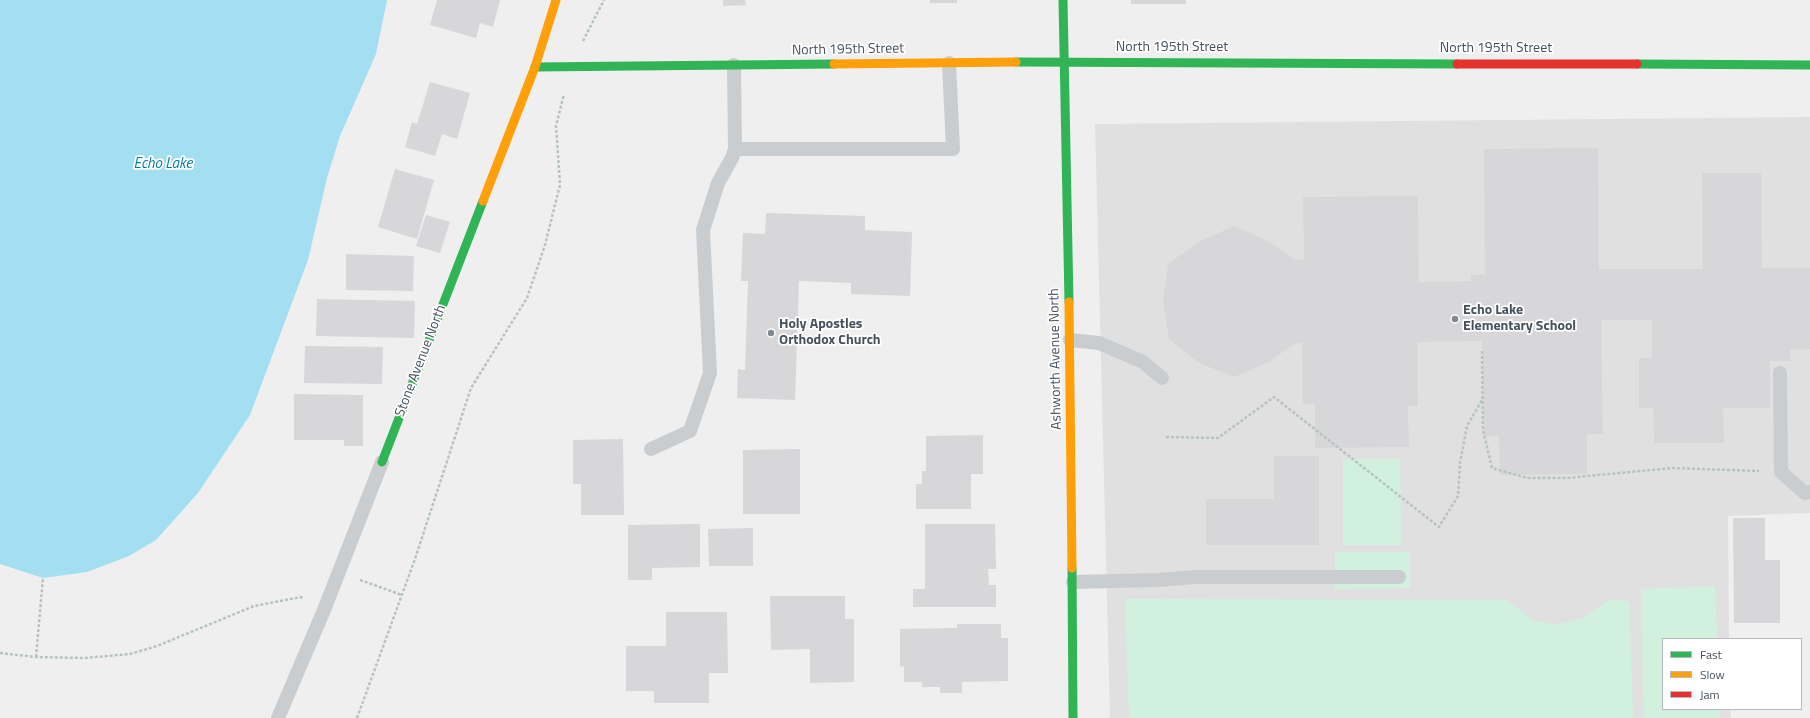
<!DOCTYPE html>
<html>
<head>
<meta charset="utf-8">
<style>
  body { margin:0 }
  #map { position:relative; width:1810px; height:718px; overflow:hidden; background:#f0efef; font-family:"Titillium Web",sans-serif }
  canvas { display:block }
  .legend { position:absolute; left:1662px; top:638px; width:140px; height:72px; box-sizing:border-box; background:#fff; border:1px solid #b5b9be; margin:0; padding:5px 7px; list-style:none; font-size:12px; color:#45515d }
  .legend li { display:flex; align-items:center; gap:8px; height:20px }
  .legend b { width:20px; border:1px solid #b5b9be }
</style>
</head>
<body>
<div id="map">
<canvas width="1810" height="718"></canvas>
<ul class="legend">
<li><b style="height:5px;background:#30b455"></b>Fast</li>
<li><b style="height:5px;background:#ff9f0a"></b>Slow</li>
<li><b style="height:5px;background:#e5322d"></b>Jam</li>
</ul>
</div>
<script>
const c = document.querySelector('canvas').getContext('2d');
c.lineJoin = 'round';
function fillPath(path, color) { c.fillStyle = color; c.fill(path, 'evenodd'); }
const poly = rows => new Path2D(rows.map(r => 'M' + r).join(''));
function strokePath(path, color, width, dash) { c.strokeStyle = color; c.lineWidth = width; c.lineCap = dash ? 'butt' : 'round'; c.setLineDash(dash || []); c.stroke(path); }
function write(font, color, halo, rows, align = 'center') {
  c.font = font + ' "Titillium Web",sans-serif'; c.lineWidth = 3.5; c.setLineDash([]); c.textBaseline = 'middle'; c.strokeStyle = halo; c.fillStyle = color; for (const [text, x, y, turn = 0] of rows) {
    c.save(); c.translate(x, y); c.rotate((+turn || 0) * Math.PI / 180); c.textAlign = isNaN(turn) ? turn : align; if (halo) c.strokeText(text, 0, 0); c.fillText(text, 0, 0); c.restore();
  }
}
const education = poly([
  [1810,117,1810,513,1728,516,1729,639,1663,639,1663,709,1730,709,1731,718,1110,718,1095,124]
]);
const green = poly([
  [1343,459,1400,459,1401,545,1343,545],
  [1335,552,1410,552,1410,588,1335,589],
  [1715,586,1717,639,1663,639,1663,709,1720,709,1720,718,1644,718,1641,589],
  [1125,599,1506,600,1533,620,1556,625,1583,618,1610,599,1629,602,1633,718,1129,718]
]);
const water = poly([
  [0,0,387,0,376,54,340,136,327,178,308,260,250,415,198,493,156,540,129,556,87,572,43,578,0,564]
]);
const building = poly([
  [437,0,500,0,493,27,480,23,476,38,430,25],
  [723,0,745,0,746,5,723,6],
  [930,0,957,0,957,3,930,3],
  [1131,0,1186,0,1186,4,1131,4],
  [430,82,470,93,457,139,442,134,435,156,405,147,412,122,417,124],
  [1598,148,1599,269,1703,269,1702,173,1761,173,1762,268,1810,268,1810,349,1790,350,1790,361,1770,361,1770,408,1723,408,1724,443,1654,443,1653,408,1639,408,1639,358,1652,358,1652,320,1601,320,1603,434,1587,434,1587,474,1500,475,1499,436,1484,436,1482,341,1417,342,1418,406,1408,406,1409,447,1315,448,1315,404,1303,404,1302,343,1295,343,1269,362,1234,377,1199,363,1169,339,1163,302,1168,264,1198,242,1234,226,1268,241,1295,260,1304,259,1303,197,1418,196,1419,282,1471,281,1471,275,1485,275,1484,149],
  [395,169,434,180,417,239,378,227],
  [766,213,865,216,865,230,912,232,910,296,851,294,851,283,799,281,795,400,737,398,738,369,745,370,748,281,741,281,743,233,765,234],
  [426,215,450,222,440,253,416,246],
  [346,254,414,256,413,291,346,290],
  [317,299,415,301,414,338,316,336],
  [305,346,383,347,382,384,304,383],
  [294,394,363,395,363,446,344,446,344,440,294,440],
  [983,435,983,474,971,474,971,509,916,509,916,484,922,484,922,471,926,471,926,436],
  [623,439,624,515,581,515,581,484,573,484,573,440],
  [800,449,800,514,743,514,743,450],
  [1274,456,1319,456,1319,545,1206,545,1206,499,1274,499],
  [1733,518,1765,518,1765,560,1780,560,1780,623,1734,623],
  [700,524,700,567,652,568,652,580,628,580,628,525],
  [925,524,995,524,996,569,988,569,989,585,996,585,996,607,913,607,913,589,925,589],
  [753,528,753,566,709,566,708,529],
  [770,596,845,596,845,619,854,619,854,682,810,683,810,649,771,650],
  [666,612,727,612,728,673,709,673,709,703,654,703,654,691,626,691,626,646,666,646],
  [957,624,1001,624,1001,638,1008,638,1008,681,962,682,962,693,940,693,940,687,922,687,922,682,904,682,904,666,900,667,900,629,957,628]
]);
const path = poly([
  [583,41,604,0],
  [1482,351,1483,430,1492,468,1527,478,1567,478,1672,468,1759,471],
  [1166,437,1218,438,1274,397,1439,527,1458,496,1460,463,1467,426,1482,400],
  [360,580,402,595],
  [0,653,36,657,84,658,130,654,157,646,254,606,301,597,304,599],
  [36,657,43,578],
  [357,718,415,559,471,388,527,298,545,245,560,185,556,126,564,94]
]);
const lane = poly([
  [734,65,735,149],
  [1070,340,1099,343,1120,352,1143,362,1162,378],
  [1780,373,1781,472,1805,493,1810,492],
  [651,449,690,431,710,373,703,230,718,183,732,158,735,149,953,149,949,63],
  [1073,582,1158,580,1195,577,1399,577],
  [278,718,324,610,382,462]
]);
const fast = poly([
  [1063,0,1069,302],
  [1016,62,1457,64],
  [1637,64,1810,65],
  [535,67,834,64],
  [382,462,483,201],
  [1072,568,1073,718]
]);
const slow = poly([
  [834,64,1016,62],
  [483,201,535,67,556,0],
  [1069,302,1072,568]
]);
const jam = poly([
  [1457,64,1637,64]
]);
const markers = [
  [1455,319,4,"#818890"],
  [771,333,4,"#818890"]
];
const streetNames = [
  ["North 195th Street",1172,48],
  ["North 195th Street",1496,49],
  ["North 195th Street",848,50,-1],
  ["Ashworth Avenue North",1056,359,-91],
  ["Stone Avenue North",421,361,-69]
];
const poiNames = [
  ["Echo Lake",1463,311],
  ["Elementary School",1463,327],
  ["Holy Apostles",779,325],
  ["Orthodox Church",779,341]
];
const waterNames = [
  ["Echo Lake",163,164]
];
fillPath(education, '#e1e0e1');
fillPath(green, '#d1f1de');
fillPath(water, '#a3dff1');
fillPath(building, '#d7d7d9');
strokePath(path, '#b6c4c0', 2.5, [3, 2]);
strokePath(lane, '#cacdd0', 14);
strokePath(fast, '#30b455', 9);
strokePath(slow, '#ff9f0a', 9);
strokePath(jam, '#e5322d', 9);
for (const [x, y, r, color] of markers) { const dot = new Path2D(); dot.arc(x, y, r, 0, 2 * Math.PI); c.fillStyle = color; c.fill(dot); strokePath(dot, '#fff', 1.5); }
write('14px', '#45515d', '#fff', streetNames);
write('bold 14px', '#45515d', '#fff', poiNames, 'left');
write('italic 15px', '#047da2', '#fff', waterNames);
</script>
</body>
</html>
